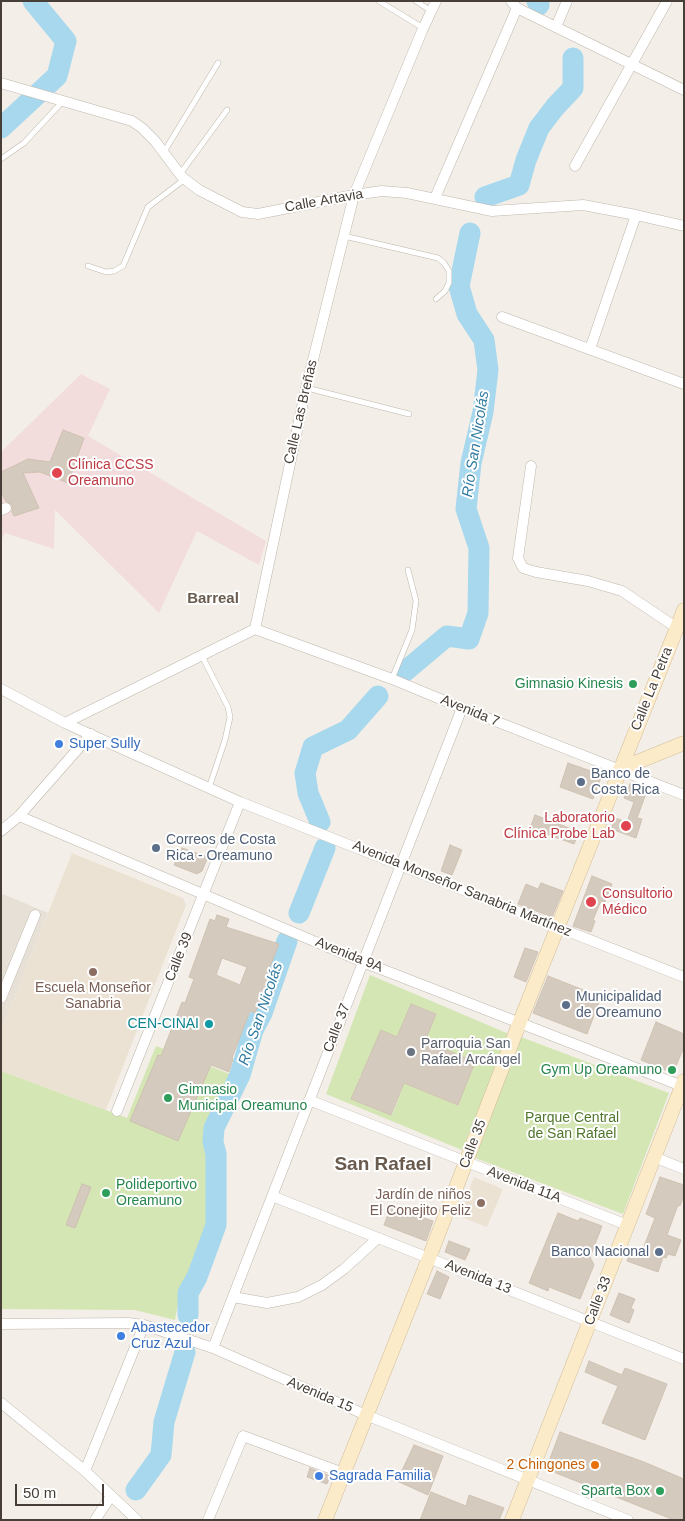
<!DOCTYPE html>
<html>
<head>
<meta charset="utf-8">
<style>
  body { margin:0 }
  #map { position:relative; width:685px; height:1521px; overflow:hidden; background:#f3efe8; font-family:Arial,sans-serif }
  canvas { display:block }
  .frame { position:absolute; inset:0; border:2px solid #473f37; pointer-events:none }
  .scale { position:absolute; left:15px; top:1484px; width:89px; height:22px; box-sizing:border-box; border:2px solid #473f37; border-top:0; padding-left:6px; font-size:15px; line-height:18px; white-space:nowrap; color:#473f37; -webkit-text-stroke:4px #fff; paint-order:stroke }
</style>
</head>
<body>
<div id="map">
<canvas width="685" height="1521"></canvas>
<div class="frame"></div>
<div class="scale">50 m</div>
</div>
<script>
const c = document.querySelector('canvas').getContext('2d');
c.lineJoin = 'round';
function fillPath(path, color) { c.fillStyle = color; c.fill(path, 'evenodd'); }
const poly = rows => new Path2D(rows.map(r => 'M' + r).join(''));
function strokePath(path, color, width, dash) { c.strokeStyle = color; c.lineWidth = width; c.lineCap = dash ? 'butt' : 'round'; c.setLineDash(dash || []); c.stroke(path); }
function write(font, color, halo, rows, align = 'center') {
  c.font = font + ' Arial,sans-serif'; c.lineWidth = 4; c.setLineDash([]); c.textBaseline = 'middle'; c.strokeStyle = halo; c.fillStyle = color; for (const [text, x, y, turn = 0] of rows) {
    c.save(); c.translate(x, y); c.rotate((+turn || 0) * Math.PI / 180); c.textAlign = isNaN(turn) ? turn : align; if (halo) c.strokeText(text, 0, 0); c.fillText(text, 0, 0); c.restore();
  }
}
const residential = poly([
  [3,894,48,913,1,1031,1,895]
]);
const education = poly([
  [72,853,183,898,186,905,106,1110,1,1071,1,1031],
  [474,1177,503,1189,487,1227,459,1216]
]);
const medical = poly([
  [81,374,110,389,88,436,266,541,259,565,197,531,159,613,55,510,54,549,5,533,1,541,1,452]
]);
const green = poly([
  [370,975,509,1034,462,1150,326,1094],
  [411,1004,436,1014,425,1041,475,1062,458,1105,382,1074,380,1080,402,1089,392,1115,352,1099,361,1074,376,1079,381,1030,397,1037],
  [521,1037,669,1093,623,1214,475,1158],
  [156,1046,230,1074,204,1135,213,1177,209,1222,188,1275,177,1309,175,1320,135,1310,1,1309,1,1071,127,1118]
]);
const river = poly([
  [537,1,539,5],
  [1,128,57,76,66,41,33,1],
  [485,197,519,185,526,160,539,128,555,107,573,88,573,58],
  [403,673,447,636,469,639,478,613,479,548,466,509,471,463,483,412,488,370,484,340,467,314,459,286,470,233],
  [320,822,308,793,305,773,313,747,348,730,378,696],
  [299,913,325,848],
  [188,1315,188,1293,197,1277,216,1225,216,1154,213,1142,214,1128,240,1075,253,1030,262,1013,287,941],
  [136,1490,161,1455,164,1422,185,1352]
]);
const building = poly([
  [63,430,84,438,68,483,40,472,23,473,39,508,14,516,12,512,12,505,6,501,1,492,1,472,28,459,50,462,63,430],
  [568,763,602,775,593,799,560,787,568,763],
  [630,784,647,791,637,818,642,819,636,838,611,829,615,818,627,822,634,802,624,798,630,784],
  [535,815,577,831,578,835,574,844,530,828,535,815],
  [450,845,462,850,452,875,441,871,450,845],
  [182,848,208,857,202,871,197,874,174,865,182,848],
  [592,876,612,884,605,902,601,901,593,920,595,921,591,932,573,926,592,876],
  [541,883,563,891,552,917,518,904,526,884,538,889,541,883],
  [217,915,229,919,226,927,279,944,266,977,269,978,255,1013,250,1011,232,1058,233,1059,229,1072,211,1065,178,1141,130,1121,158,1055,161,1056,182,1002,185,1003,194,979,189,977,210,919,215,921,217,915],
  [222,958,247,967,240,985,216,975,222,958],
  [525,948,538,952,526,982,514,977,525,948],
  [548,976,601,997,587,1034,533,1013,548,976],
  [411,1004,436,1014,425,1041,475,1062,458,1105,404,1083,391,1115,351,1099,381,1030,397,1037,411,1004],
  [656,1022,684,1034,684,1047,673,1073,641,1060,656,1022],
  [660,1177,684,1185,684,1195,680,1206,678,1205,667,1235,681,1240,675,1256,668,1254,666,1258,663,1257,658,1272,627,1261,631,1251,641,1254,655,1218,646,1214,660,1177],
  [82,1184,91,1187,75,1228,66,1225,82,1184],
  [391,1207,433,1221,426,1241,384,1225,391,1207],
  [558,1213,578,1221,580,1218,602,1226,590,1257,594,1265,580,1299,549,1287,548,1291,529,1283,558,1213],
  [449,1241,470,1249,465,1260,445,1252,449,1241],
  [437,1271,449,1277,440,1299,427,1294,437,1271],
  [619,1293,635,1299,631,1308,634,1310,629,1323,610,1315,619,1293],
  [589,1361,622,1375,625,1368,667,1384,645,1440,602,1423,618,1386,585,1372,589,1361],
  [560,1432,644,1462,684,1479,684,1516,682,1520,674,1520,546,1469,560,1432],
  [414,1445,443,1456,428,1495,397,1481,414,1445],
  [310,1468,330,1476,327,1484,307,1477,310,1468],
  [431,1492,466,1506,469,1495,504,1508,499,1520,420,1520,431,1492]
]);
const lane = poly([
  [379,1,423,28],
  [416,1,431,11],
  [164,152,218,63],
  [1,159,24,143,63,101],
  [180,174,227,110],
  [344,236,438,258,444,263,449,271,449,283,445,291,436,299],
  [88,266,106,272,114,271,123,266,148,207,185,179],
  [307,388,409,414],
  [202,656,228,707,230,717,225,740,209,788],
  [392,679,412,630,416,601,408,570]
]);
const street = poly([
  [511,1,517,8,684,90],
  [556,27,567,1],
  [1,83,132,121,142,128,155,141,182,177,199,190,242,212,258,214,354,195,382,191,407,193,492,211,583,205,636,215,684,226],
  [575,166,667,1],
  [435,198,517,8],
  [502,317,684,384],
  [590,349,636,215],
  [531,466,518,558,523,568,536,572,588,581,622,591,677,628],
  [1,510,6,508],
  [255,629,306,388,354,195,422,31,436,1],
  [255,629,392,679,462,708,684,795],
  [1,689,65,723,240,802,684,977],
  [65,723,255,629],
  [19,816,363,962,682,1086],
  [1,831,19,816,91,734],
  [1,998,35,915],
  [309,1100,627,1225],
  [117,1111,240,802],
  [654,1157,684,1169],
  [272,1196,684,1359],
  [233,1297,267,1303,298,1297,322,1285,344,1269,378,1238],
  [1,1324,128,1323,144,1325,213,1348,366,1415,628,1520],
  [213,1348,462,708],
  [1,1403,85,1471,137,1520],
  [85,1471,144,1325],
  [95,1520,111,1496],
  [208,1520,243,1436,343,1473]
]);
const secondary = poly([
  [620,769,684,743],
  [325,1520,429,1258,519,1024,684,610],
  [512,1520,684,1081]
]);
const markers = [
  [57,473,6,"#e0444e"],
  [633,684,5,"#2e9e5b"],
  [59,744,5,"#3f7fe0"],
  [581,782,5,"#5c6f8a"],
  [626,826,6,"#e0444e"],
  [156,848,5,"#5c6f8a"],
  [591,902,6,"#e0444e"],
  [93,972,5,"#8d6e63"],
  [566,1005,5,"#5c6f8a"],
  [209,1024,5,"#0f9aa8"],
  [411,1052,5,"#6b7280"],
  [672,1070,5,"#2e9e5b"],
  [168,1098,5,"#2e9e5b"],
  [106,1193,5,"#2e9e5b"],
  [481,1203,5,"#8d6e63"],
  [659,1252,5,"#5c6f8a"],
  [121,1336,5,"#3f7fe0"],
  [595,1465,5,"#e8710a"],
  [319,1476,5,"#3f7fe0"],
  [660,1491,5,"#2e9e5b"]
];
const streetNames = [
  ["Calle Artavia",324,201,-10],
  ["Calle Las Breñas",301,412,-77],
  ["Calle La Petra",652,689,-68],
  ["Avenida 7",470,711,22],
  ["Avenida Monseñor Sanabria Martínez",462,889,22],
  ["Avenida 9A",349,955,22],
  ["Calle 39",179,957,-68],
  ["Calle 37",337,1028,-69],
  ["Calle 35",473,1144,-69],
  ["Avenida 11A",524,1185,21],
  ["Avenida 13",478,1277,22],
  ["Calle 33",598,1301,-69],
  ["Avenida 15",320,1395,23]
];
const healthNames = [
  ["Clínica CCSS",68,465],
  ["Oreamuno",68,481],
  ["Laboratorio",615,818,"right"],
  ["Clínica Probe Lab",615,834,"right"],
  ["Consultorio",602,894],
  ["Médico",602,910]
];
const leisureNames = [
  ["Gimnasio Kinesis",623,684],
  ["Gym Up Oreamuno",662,1070],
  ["Gimnasio",178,1090,"left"],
  ["Municipal Oreamuno",178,1106,"left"],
  ["Polideportivo",116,1185,"left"],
  ["Oreamuno",116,1201,"left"],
  ["Sparta Box",650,1491]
];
const shopNames = [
  ["Super Sully",69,744],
  ["Abastecedor",131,1328],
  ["Cruz Azul",131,1344],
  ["Sagrada Familia",329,1476]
];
const serviceNames = [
  ["Banco de",591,774],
  ["Costa Rica",591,790],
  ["Correos de Costa",166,840],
  ["Rica - Oreamuno",166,856],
  ["Municipalidad",576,997],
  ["de Oreamuno",576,1013],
  ["Banco Nacional",649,1252,"right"]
];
const educationNames = [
  ["Escuela Monseñor",93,988],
  ["Sanabria",93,1004],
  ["Jardín de niños",471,1195,"right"],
  ["El Conejito Feliz",471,1211,"right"]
];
const cultureNames = [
  ["CEN-CINAI",199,1024]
];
const worshipNames = [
  ["Parroquia San",421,1044],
  ["Rafael Arcángel",421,1060]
];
const parkNames = [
  ["Parque Central",572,1118],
  ["de San Rafael",572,1134]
];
const foodNames = [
  ["2 Chingones",585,1465]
];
const waterNames = [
  ["Río San Nicolás",476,444,-81],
  ["Río San Nicolás",261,1014,-71]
];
const neighbourhoodNames = [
  ["Barreal",213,599]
];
const districtNames = [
  ["San Rafael",383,1165]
];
fillPath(residential, '#e7e0d7');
fillPath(education, '#ece2d3');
fillPath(medical, '#f3dddc');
fillPath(green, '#d4e6b3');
strokePath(river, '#a7d8ed', 21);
fillPath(building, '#d5cabe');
strokePath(building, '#cfc1b2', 1);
strokePath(lane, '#bfb6ab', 6);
strokePath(street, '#bfb6ab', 11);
strokePath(secondary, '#d1bd99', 15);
strokePath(lane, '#fff', 5);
strokePath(street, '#fff', 10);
strokePath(secondary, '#fcebc9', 14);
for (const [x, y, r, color] of markers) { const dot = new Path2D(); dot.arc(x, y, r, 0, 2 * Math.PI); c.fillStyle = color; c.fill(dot); strokePath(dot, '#fff', 2); }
write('14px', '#473f37', '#fff', streetNames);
write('14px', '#be3a42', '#fff', healthNames, 'left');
write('14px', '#27864d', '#fff', leisureNames, 'right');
write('14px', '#366cbe', '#fff', shopNames, 'left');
write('14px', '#4e5e75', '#fff', serviceNames, 'left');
write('14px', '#785e54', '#fff', educationNames);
write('14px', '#0d838f', '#fff', cultureNames, 'right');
write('14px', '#5b616d', '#fff', worshipNames, 'left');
write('14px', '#50762c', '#fff', parkNames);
write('14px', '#c56008', '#fff', foodNames, 'right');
write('italic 15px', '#307b9f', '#fff', waterNames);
write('bold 15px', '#695c4f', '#fff', neighbourhoodNames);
write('bold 19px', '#695c4f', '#fff', districtNames);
</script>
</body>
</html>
